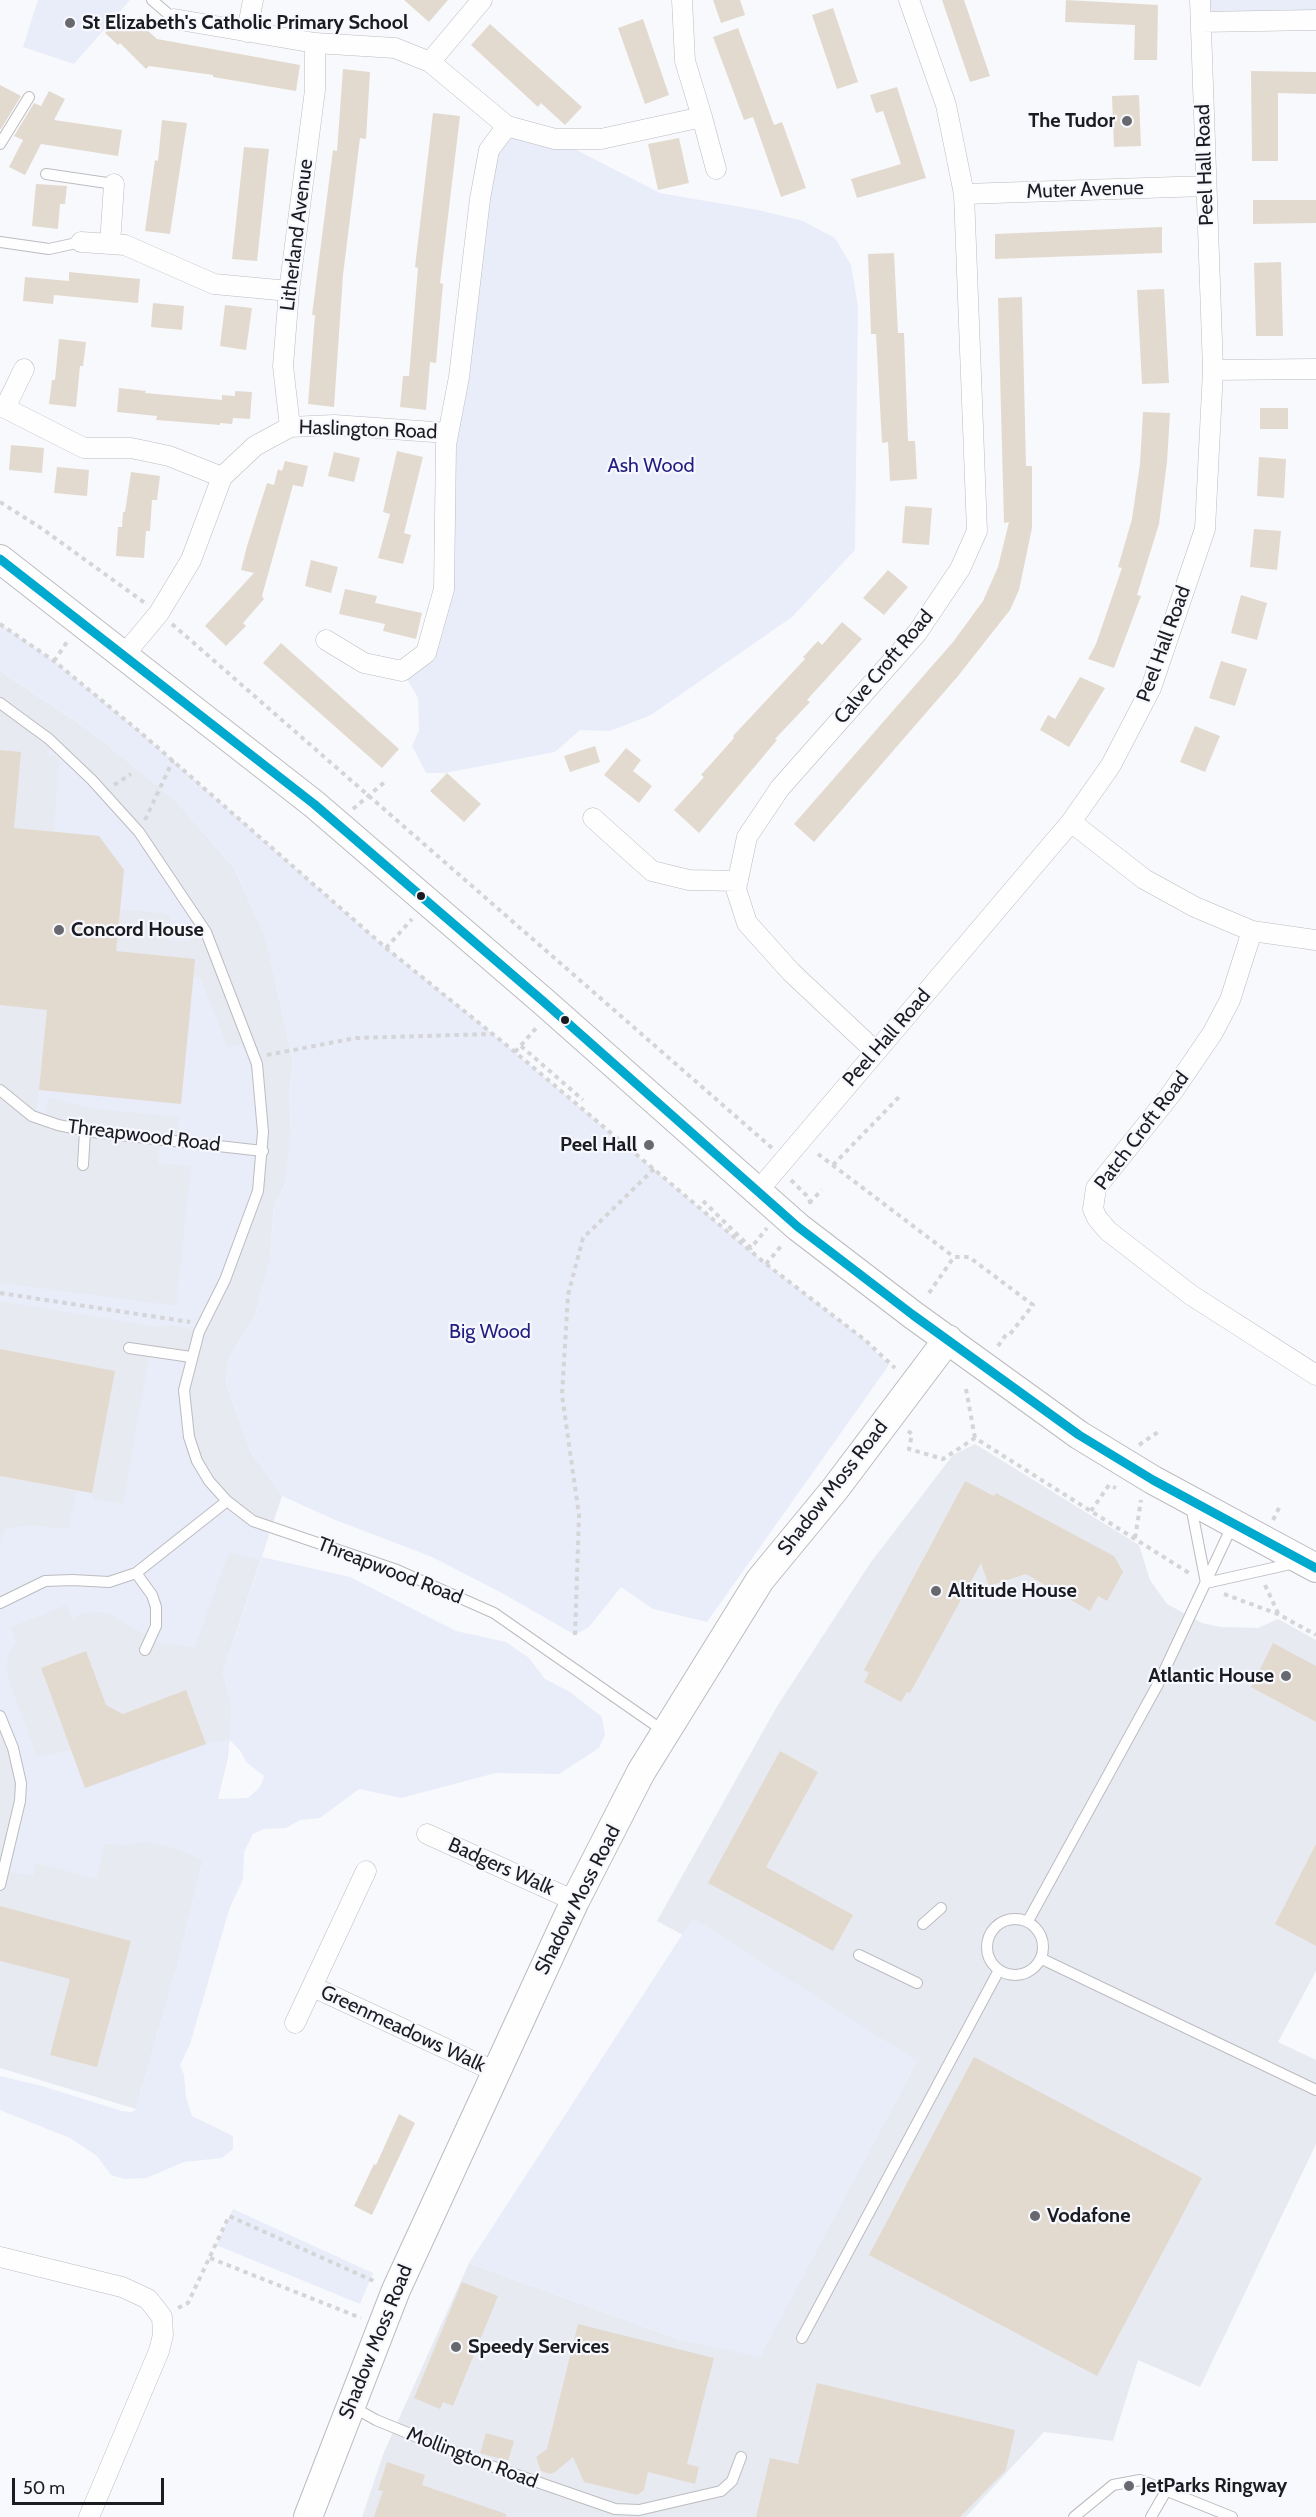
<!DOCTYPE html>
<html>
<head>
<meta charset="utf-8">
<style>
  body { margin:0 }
  #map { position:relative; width:1316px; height:2517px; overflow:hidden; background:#f8f9fc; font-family:Cabin,sans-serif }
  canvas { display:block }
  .scale { position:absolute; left:12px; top:2478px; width:152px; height:27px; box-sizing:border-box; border:3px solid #1b1c21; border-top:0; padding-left:8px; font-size:18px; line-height:21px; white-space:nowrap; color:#1b1c21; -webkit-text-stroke:4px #f6f8fe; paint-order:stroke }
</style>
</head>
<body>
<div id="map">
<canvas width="1316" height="2517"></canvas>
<div class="scale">50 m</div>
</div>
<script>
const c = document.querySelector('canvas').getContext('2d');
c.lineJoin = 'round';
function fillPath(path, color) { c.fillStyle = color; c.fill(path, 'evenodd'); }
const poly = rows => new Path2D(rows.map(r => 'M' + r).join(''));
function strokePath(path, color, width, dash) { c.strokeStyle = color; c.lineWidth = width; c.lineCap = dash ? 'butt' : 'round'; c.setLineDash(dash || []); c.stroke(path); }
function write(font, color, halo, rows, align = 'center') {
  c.font = font + ' Cabin,sans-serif'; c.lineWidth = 4.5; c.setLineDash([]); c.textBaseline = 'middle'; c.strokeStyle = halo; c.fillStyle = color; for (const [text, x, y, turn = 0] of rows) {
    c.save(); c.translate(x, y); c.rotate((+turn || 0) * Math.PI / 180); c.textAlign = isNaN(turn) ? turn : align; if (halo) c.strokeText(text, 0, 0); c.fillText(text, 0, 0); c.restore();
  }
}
const built = poly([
  [0,671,90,731,174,799,234,868,266,938,293,1062,289,1096,291,1131,288,1168,284,1187,274,1205,270,1259,255,1316,228,1360,226,1384,251,1452,282,1496,223,1672,232,1707,228,1757,178,1963,136,2109,0,2068],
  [975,1444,1139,1545,1150,1580,1167,1604,1202,1623,1220,1627,1258,1628,1278,1619,1316,1640,1316,1971,1278,2042,1316,2060,1316,2144,1200,2387,1138,2360,1113,2441,1044,2432,966,2517,362,2517,384,2452,469,2263,678,2339,760,2356,917,2061,657,1921,776,1708,871,1562,953,1455]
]);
const green = poly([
  [38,0,130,0,74,64,23,47],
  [1201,0,1316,0,1316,20,1201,22],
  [507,126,555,139,660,193,758,210,803,221,835,238,851,265,858,306,855,550,792,617,651,715,610,731,580,730,555,752,445,773,426,773,412,746,419,731,418,698,402,671,426,653,444,589,445,474,480,200],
  [0,624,54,661,140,732,386,948,493,1034,766,1264,865,1340,889,1365,707,1622,653,1609,621,1587,589,1627,575,1635,502,1593,432,1557,333,1519,282,1496,251,1452,226,1384,228,1360,255,1316,270,1259,274,1205,284,1187,291,1131,289,1096,293,1062,266,938,234,868,174,799,90,731,0,671],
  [54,743,117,806,206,932,187,941,169,941,171,914,120,909,124,870,99,836,54,831,59,756,45,755],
  [194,977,200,977,228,1048,250,1042,261,1095,258,1191,199,1332,176,1325,156,1327,0,1301,0,1283,176,1306,191,1166,158,1163,160,1140,177,1142,179,1117,89,1108,49,1097,43,1120,36,1117,39,1090,181,1104],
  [150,1351,191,1357,185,1413,209,1481,271,1528,262,1557,350,1577,456,1631,506,1642,529,1658,545,1679,570,1692,602,1717,605,1735,599,1748,559,1774,496,1773,401,1798,359,1789,320,1818,300,1820,286,1828,264,1829,253,1834,244,1852,243,1879,229,1910,190,2044,180,2065,184,2075,186,2097,192,2116,233,2136,233,2149,222,2158,184,2162,146,2178,124,2179,111,2175,97,2156,70,2138,0,2110,0,2076,42,2086,122,2111,132,2112,136,2109,178,1963,203,1860,177,1849,145,1841,124,1845,104,1844,97,1879,36,1863,33,1876,4,1870,20,1801,0,1716,0,1547,4,1530,28,1525,68,1529,77,1491,92,1493,94,1500,123,1504],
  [229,1552,261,1560,223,1672,232,1707,229,1739,206,1744,85,1788,71,1750,37,1758,6,1671,8,1656,16,1642,11,1627,66,1605,72,1619,83,1613,101,1612,112,1615,150,1638,165,1644,195,1647],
  [230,1740,241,1752,246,1762,264,1776,260,1787,248,1798,218,1799],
  [693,1918,917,2061,760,2357,678,2339,469,2263],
  [233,2209,373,2273,360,2304,216,2245]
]);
const building = poly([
  [404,0,448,0,429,22],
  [713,0,740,0,745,15,721,23],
  [942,0,964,0,990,76,970,82],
  [1066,0,1158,5,1157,60,1134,60,1135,25,1065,22],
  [833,8,858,82,837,89,812,15],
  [123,13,133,23,136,20,157,39,300,65,296,91,213,77,213,75,149,66,146,69,120,43,118,45,105,33],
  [643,19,669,95,645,104,618,28],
  [490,24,582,107,565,125,541,103,538,107,471,45],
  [738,28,774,125,782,122,806,188,781,197,753,117,744,120,713,37],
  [343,69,370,72,366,139,360,138,343,275,334,407,308,404,315,315,312,315,333,150,337,151],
  [1251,71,1316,72,1316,94,1278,93,1278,161,1252,161],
  [0,85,21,96,1,129,0,129],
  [897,87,926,178,857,198,851,179,901,164,883,111,876,113,870,95],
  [49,91,65,99,54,120,122,130,118,156,41,144,25,175,9,167,23,140,14,136,34,103,41,106],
  [1139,95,1141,146,1114,147,1112,96],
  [433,113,460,116,440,283,443,284,436,363,430,362,426,410,400,407,403,376,409,376,418,268,415,267],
  [162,120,187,123,170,234,145,231,155,160,158,161],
  [679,138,689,183,658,190,648,144],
  [244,147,269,149,257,261,232,259],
  [36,184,67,186,65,204,60,204,58,229,32,226],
  [1253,200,1316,200,1316,223,1253,224],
  [1162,227,1162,253,995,259,995,234],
  [894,253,898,333,904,333,908,441,915,441,917,479,890,481,888,442,882,443,876,334,871,334,868,254],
  [1281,262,1283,336,1256,336,1254,263],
  [69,272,140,279,138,303,54,295,53,304,23,301,25,277,69,281],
  [1164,289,1169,383,1142,384,1137,290],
  [1022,297,1026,466,1032,466,1032,528,1019,590,1010,610,958,676,814,842,794,824,953,642,983,601,998,567,1009,522,1004,523,998,298],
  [153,303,184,306,182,330,151,327],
  [225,305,252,308,246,350,220,346],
  [59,339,86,342,83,366,80,366,76,407,49,404,52,380,55,380],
  [119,388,146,391,145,393,222,400,222,395,235,396,235,391,252,392,250,419,233,418,232,424,220,423,220,425,156,420,157,416,117,412],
  [1260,408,1288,408,1288,429,1260,429],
  [1143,412,1170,413,1167,462,1159,524,1137,595,1141,596,1114,668,1088,659,1096,644,1122,568,1118,567,1132,519,1140,464],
  [11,445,44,448,42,473,9,470],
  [397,451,423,457,404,533,411,535,403,564,378,558,390,514,383,512],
  [334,452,360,458,354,482,328,476],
  [1259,457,1286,459,1284,498,1257,496],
  [285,461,308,466,303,487,293,485,262,596,264,599,243,623,246,626,226,646,205,626,254,573,241,570,247,546,267,483,274,485,278,469,282,471],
  [57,467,89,470,87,496,54,493],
  [131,472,160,476,157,500,152,500,150,531,146,531,144,558,116,556,118,527,122,527,123,512,125,512],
  [905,506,932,508,929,545,902,543],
  [1254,529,1281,531,1277,570,1250,567],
  [311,560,338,567,331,593,305,586],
  [888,570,908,587,884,615,863,598],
  [345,589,377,596,375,603,422,613,416,639,383,631,385,624,339,614],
  [1241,595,1267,603,1257,640,1231,633],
  [842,622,862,639,807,700,810,702,775,739,777,740,699,833,674,810,704,777,701,775,734,738,733,736,805,659,803,657,818,641,822,645],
  [281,643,399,749,382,768,263,663],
  [1221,661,1247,669,1235,706,1209,698],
  [1080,677,1105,688,1069,747,1040,730,1048,715,1055,719],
  [1195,726,1220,736,1205,772,1180,762],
  [595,746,600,762,570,772,564,756],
  [626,748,641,760,633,771,652,786,639,803,604,775],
  [0,750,21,752,14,828,99,836,124,870,116,951,195,959,181,1104,39,1090,47,1010,0,1005],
  [447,773,481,804,464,822,430,791],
  [0,1349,115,1371,92,1493,0,1476],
  [965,1481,994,1496,996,1493,1114,1556,1123,1572,1107,1601,1098,1596,1090,1611,1026,1574,989,1586,981,1563,910,1693,907,1692,901,1702,864,1682,869,1673,864,1670],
  [1273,1643,1316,1666,1316,1722,1251,1687],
  [86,1651,106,1705,123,1714,186,1690,206,1744,85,1788,41,1668],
  [780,1751,818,1772,766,1867,853,1915,833,1951,708,1883],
  [1316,1844,1316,1946,1275,1924],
  [0,1906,131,1941,97,2067,50,2055,70,1979,0,1961],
  [974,2057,1202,2178,1097,2376,869,2255],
  [399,2114,415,2123,372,2215,354,2206,374,2164,376,2165],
  [462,2282,498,2296,453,2406,443,2402,440,2409,414,2398],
  [578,2324,714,2358,687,2464,699,2467,695,2484,648,2472,644,2490,637,2495,584,2482,573,2457,555,2472,550,2474,541,2471,536,2457,547,2449],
  [817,2383,1015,2430,1006,2470,960,2517,756,2517,770,2458,798,2464],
  [486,2433,514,2441,508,2461,480,2453],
  [387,2462,425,2475,422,2485,506,2514,506,2517,374,2517,383,2491,378,2490]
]);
const path = poly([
  [0,502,41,528,145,603],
  [0,624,54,661,140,732,386,948,515,1052,766,1264,865,1340,895,1368],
  [172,624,772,1148],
  [54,661,67,642],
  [114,785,131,774],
  [353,809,387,780],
  [145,820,173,760],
  [386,948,412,919],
  [521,1046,583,1100],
  [515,1052,538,1026],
  [267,1055,356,1038,492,1034],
  [818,1154,954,1257],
  [833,1165,900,1096],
  [791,1180,809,1198,811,1206],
  [703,1201,751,1248,767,1228],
  [809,1203,822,1190],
  [766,1264,782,1245],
  [0,1293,190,1322],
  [929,1293,954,1257,969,1257,1033,1305,1010,1334],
  [998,1346,1008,1332],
  [966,1389,975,1438],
  [908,1431,912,1434,909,1449,943,1459,975,1438,1189,1573],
  [1139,1445,1158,1432],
  [1091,1511,1109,1485,1116,1488],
  [1273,1520,1280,1506],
  [1135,1538,1141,1500],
  [1265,1585,1278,1613],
  [1224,1594,1278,1614,1316,1635],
  [575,1635,579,1515,562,1395,568,1295,583,1238,654,1169],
  [210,2258,361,2318],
  [178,2308,188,2303,229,2216,376,2282]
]);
const lane = poly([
  [152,0,174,19],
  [0,144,29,97],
  [46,174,114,184],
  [0,242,49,249,81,242],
  [0,703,49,739,92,780,139,832,206,932,257,1064,263,1132,258,1191,225,1280,199,1332,184,1390,189,1437,197,1461,209,1481,227,1501,253,1521,397,1570,494,1613,665,1732],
  [0,1090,32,1116,58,1125,93,1132,263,1151],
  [83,1165,85,1131],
  [129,1348,191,1357],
  [1191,1506,1206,1583,1295,1563],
  [136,1573,152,1595,156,1607,156,1626,145,1650],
  [0,1603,45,1581,72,1580,109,1582,136,1573,227,1501],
  [0,1716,13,1748,21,1783,20,1801,0,1885],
  '987 1947a28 28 0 1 1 56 0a28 28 0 1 1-56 0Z',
  [1028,1921,1158,1684,1233,1524],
  [923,1924,941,1908],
  [859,1955,917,1983],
  [1042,1959,1316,2090],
  [802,2338,999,1970],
  [353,2407,376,2420,471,2459,615,2509,639,2510,721,2491,732,2481,741,2457],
  [1074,2517,1113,2485,1140,2480,1232,2517],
  [1151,2517,1166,2491]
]);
const street = poly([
  [682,0,685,61,702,117],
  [174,19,315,43,395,48,430,62,507,126,555,139,601,139,702,117,716,169],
  [1201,22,1316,20],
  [247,32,253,0],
  [430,62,482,0],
  [964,194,1206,186],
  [81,242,125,245,214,284,289,291],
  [110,244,114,184],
  [24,369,5,408,84,448,131,448,169,456,222,477],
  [1213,370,1316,369],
  [290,427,283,366,289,291,315,90,315,43],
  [326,640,364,663,402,671,426,653,444,589,446,445,459,377,480,199,489,150,507,126],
  [124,655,159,613,191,560,222,477,255,446,290,427,334,425,448,433],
  [593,818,652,871,689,880,738,881],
  [1071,822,1144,879,1195,907,1252,931,1316,940],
  [1252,931,1230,1000,1212,1034,1171,1094,1096,1188,1093,1209,1097,1218,1108,1231,1191,1295,1316,1375],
  [875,1051,791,972,747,923,736,889,747,837,780,788,917,633,960,569,977,531,964,194,946,105,909,0],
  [757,1192,1071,822,1111,765,1151,688,1205,529,1213,370,1200,0],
  [427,1834,575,1901],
  [313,1987,494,2071],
  [295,2023,366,1871],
  [0,2257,122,2287,148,2299,162,2317,163,2335,159,2351,89,2517]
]);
const secondary = poly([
  [0,559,314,804,544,1002,798,1227,913,1315,1079,1435,1153,1480,1316,1568],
  [308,2517,396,2290,575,1901,641,1772,760,1580,835,1489,948,1339]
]);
const bus1 = poly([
  [0,559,314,804,544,1002,798,1227,913,1315,1079,1435,1153,1480,1316,1568]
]);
const markers = [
  [70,23,6,"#68696e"],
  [1127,121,6,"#68696e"],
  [421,896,5,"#1b1c21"],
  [59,930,6,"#68696e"],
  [565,1020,5,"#1b1c21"],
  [649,1145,6,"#68696e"],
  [936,1591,6,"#68696e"],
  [1286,1676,6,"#68696e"],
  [1035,2216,6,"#68696e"],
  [456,2347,6,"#68696e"],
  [1129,2486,6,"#68696e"]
];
const poiNames = [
  ["St Elizabeth's Catholic Primary School",82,23],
  ["The Tudor",1115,121,"right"],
  ["Concord House",71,930],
  ["Peel Hall",637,1145,"right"],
  ["Altitude House",948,1591],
  ["Atlantic House",1274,1676,"right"],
  ["Vodafone",1047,2216],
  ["Speedy Services",468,2347],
  ["JetParks Ringway",1141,2486]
];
const streetNames = [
  ["Peel Hall Road",1205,165,-92],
  ["Muter Avenue",1085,190,-2],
  ["Litherland Avenue",297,235,-83],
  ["Haslington Road",368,430,2],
  ["Peel Hall Road",1164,644,-70],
  ["Calve Croft Road",884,667,-50],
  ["Peel Hall Road",887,1038,-49],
  ["Patch Croft Road",1142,1131,-53],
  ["Threapwood Road",144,1136,7],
  ["Shadow Moss Road",833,1488,-52],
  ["Threapwood Road",390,1571,21],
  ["Badgers Walk",501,1867,24],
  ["Shadow Moss Road",578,1900,-63],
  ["Greenmeadows Walk",403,2029,25],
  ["Shadow Moss Road",376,2342,-68],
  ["Mollington Road",472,2458,21]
];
const parkNames = [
  ["Ash Wood",651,466],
  ["Big Wood",490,1332]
];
fillPath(built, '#e8eaf2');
fillPath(green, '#e9edfa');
fillPath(building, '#e3dacf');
strokePath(lane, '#bcbcc0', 12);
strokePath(street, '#bcbcc0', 21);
strokePath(secondary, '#bcbcc0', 30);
strokePath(path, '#d5d5d7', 4, [4.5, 4.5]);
strokePath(lane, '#fefeff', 10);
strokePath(street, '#fefeff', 20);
strokePath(secondary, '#fefeff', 28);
strokePath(bus1, '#00a9ce', 9);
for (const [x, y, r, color] of markers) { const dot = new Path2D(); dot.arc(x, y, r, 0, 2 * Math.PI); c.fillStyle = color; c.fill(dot); strokePath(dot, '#f6f8fe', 2); }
write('bold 20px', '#1b1c21', '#f6f8fe', poiNames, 'left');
write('20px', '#1b1c21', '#f6f8fe', streetNames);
write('20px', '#201e80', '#f6f8fe', parkNames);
</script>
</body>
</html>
